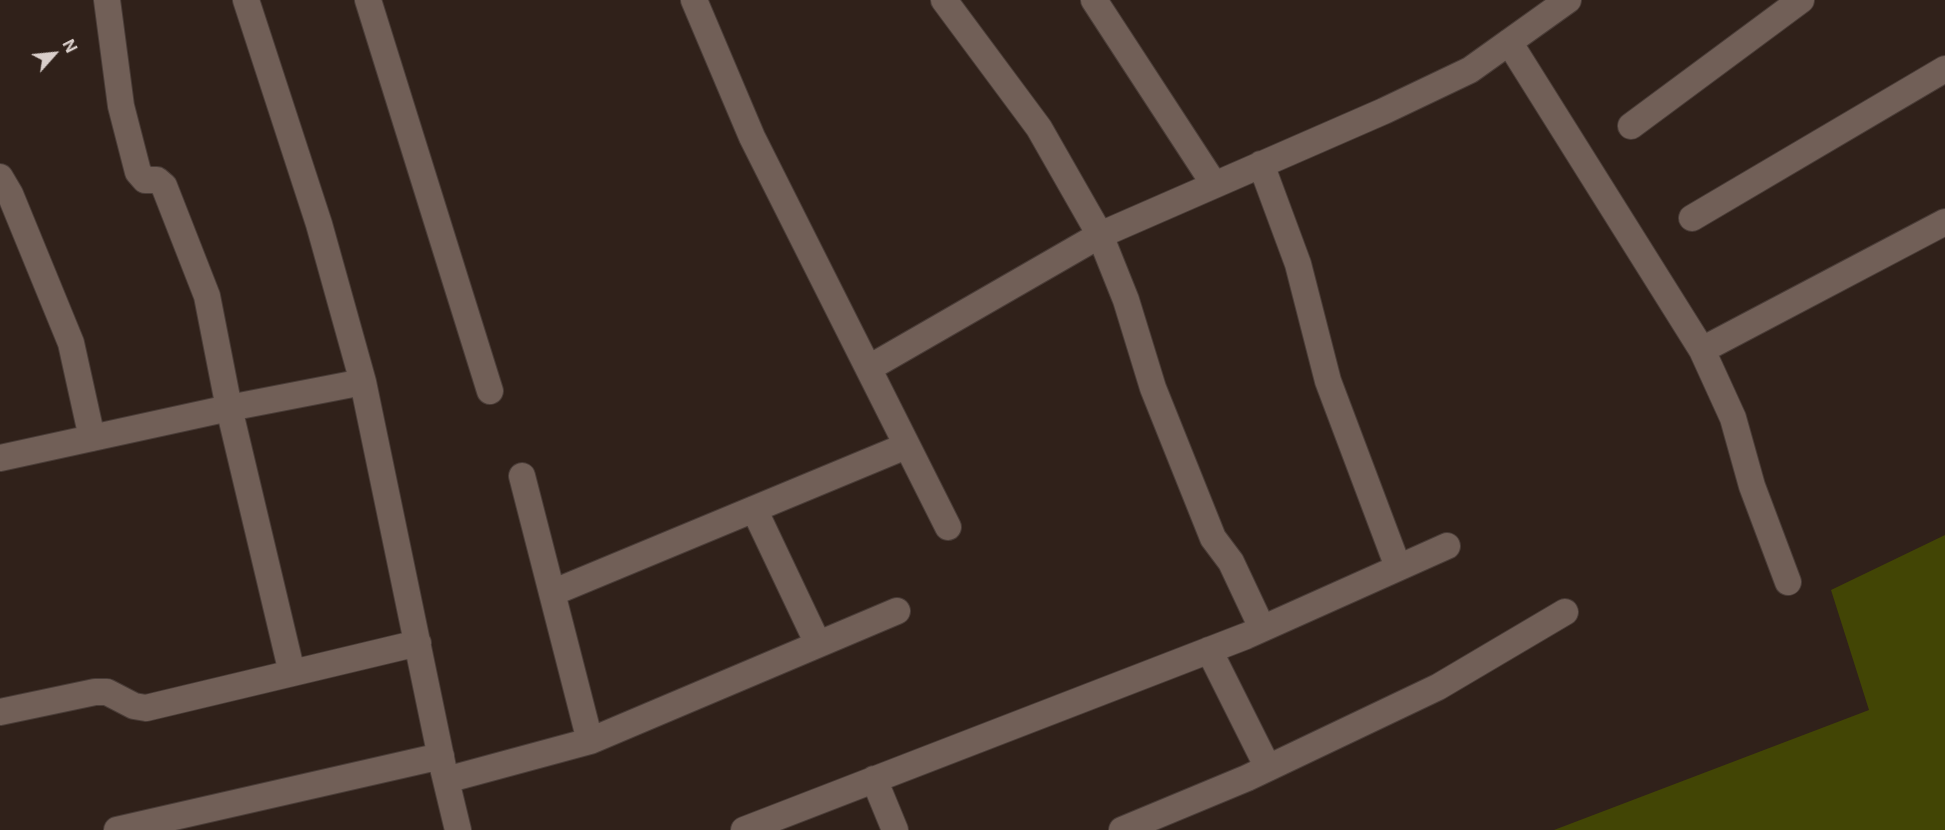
<!DOCTYPE html>
<html>
<head>
<meta charset="utf-8">
<style>
  body { margin:0 }
  #map { position:relative; width:1945px; height:830px; overflow:hidden; background:#30211a; font-family:Inter,sans-serif }
  canvas { display:block }
  .north { position:absolute; left:24px; top:24px; width:60px; height:60px; -webkit-text-stroke:4px #30211a; paint-order:stroke; rotate:63deg; font-size:16px; font-weight:700; line-height:24px; text-align:center; color:#dacfcb }
  .north::after { content:''; display:block; margin:auto; width:21px; height:27px; background:#dacfcb; clip-path:polygon(50% 0,100% 100%,50% 72%,0 100%) }
</style>
</head>
<body>
<div id="map">
<canvas width="1945" height="830"></canvas>
<div class="north">N</div>
</div>
<script>
const c = document.querySelector('canvas').getContext('2d');
c.lineJoin = 'round';
function fillPath(path, color) { c.fillStyle = color; c.fill(path, 'evenodd'); }
const poly = rows => new Path2D(rows.map(r => 'M' + r).join(''));
function strokePath(path, color, width, dash) { c.strokeStyle = color; c.lineWidth = width; c.lineCap = dash ? 'butt' : 'round'; c.setLineDash(dash || []); c.stroke(path); }
const green = poly([
  [1945,535,1945,830,1554,830,1869,710,1831,590]
]);
const street = poly([
  [107,0,121,106,138,172,145,180,157,180,164,186,207,296,229,408,292,673],
  [246,0,319,224,363,382,444,772,458,830],
  [368,0,490,391],
  [694,0,752,137,948,527],
  [944,0,1039,128,1100,235,1126,300,1153,388,1213,538,1231,562,1262,628],
  [1094,0,1214,184],
  [1509,42,1702,350,1945,222],
  [1631,126,1801,0],
  [1261,164,1298,264,1328,381,1398,567],
  [0,177,10,194,71,343,92,438],
  [1692,218,1945,69],
  [1702,350,1733,418,1752,486,1788,582],
  [869,368,1100,235,1384,111,1470,70,1568,0],
  [0,458,229,408,363,382],
  [522,476,590,741],
  [754,509,818,644],
  [552,593,901,448],
  [1209,650,1268,768],
  [0,712,95,692,107,692,134,706,146,708,418,643],
  [874,779,895,830],
  [446,780,590,741,897,611],
  [117,830,441,756],
  [744,830,1246,636,1447,546],
  [1122,830,1247,778,1438,687,1565,612]
]);
fillPath(green, '#424505');
strokePath(street, '#4a3d38', 28);
strokePath(street, '#715f57', 26);
</script>
</body>
</html>
